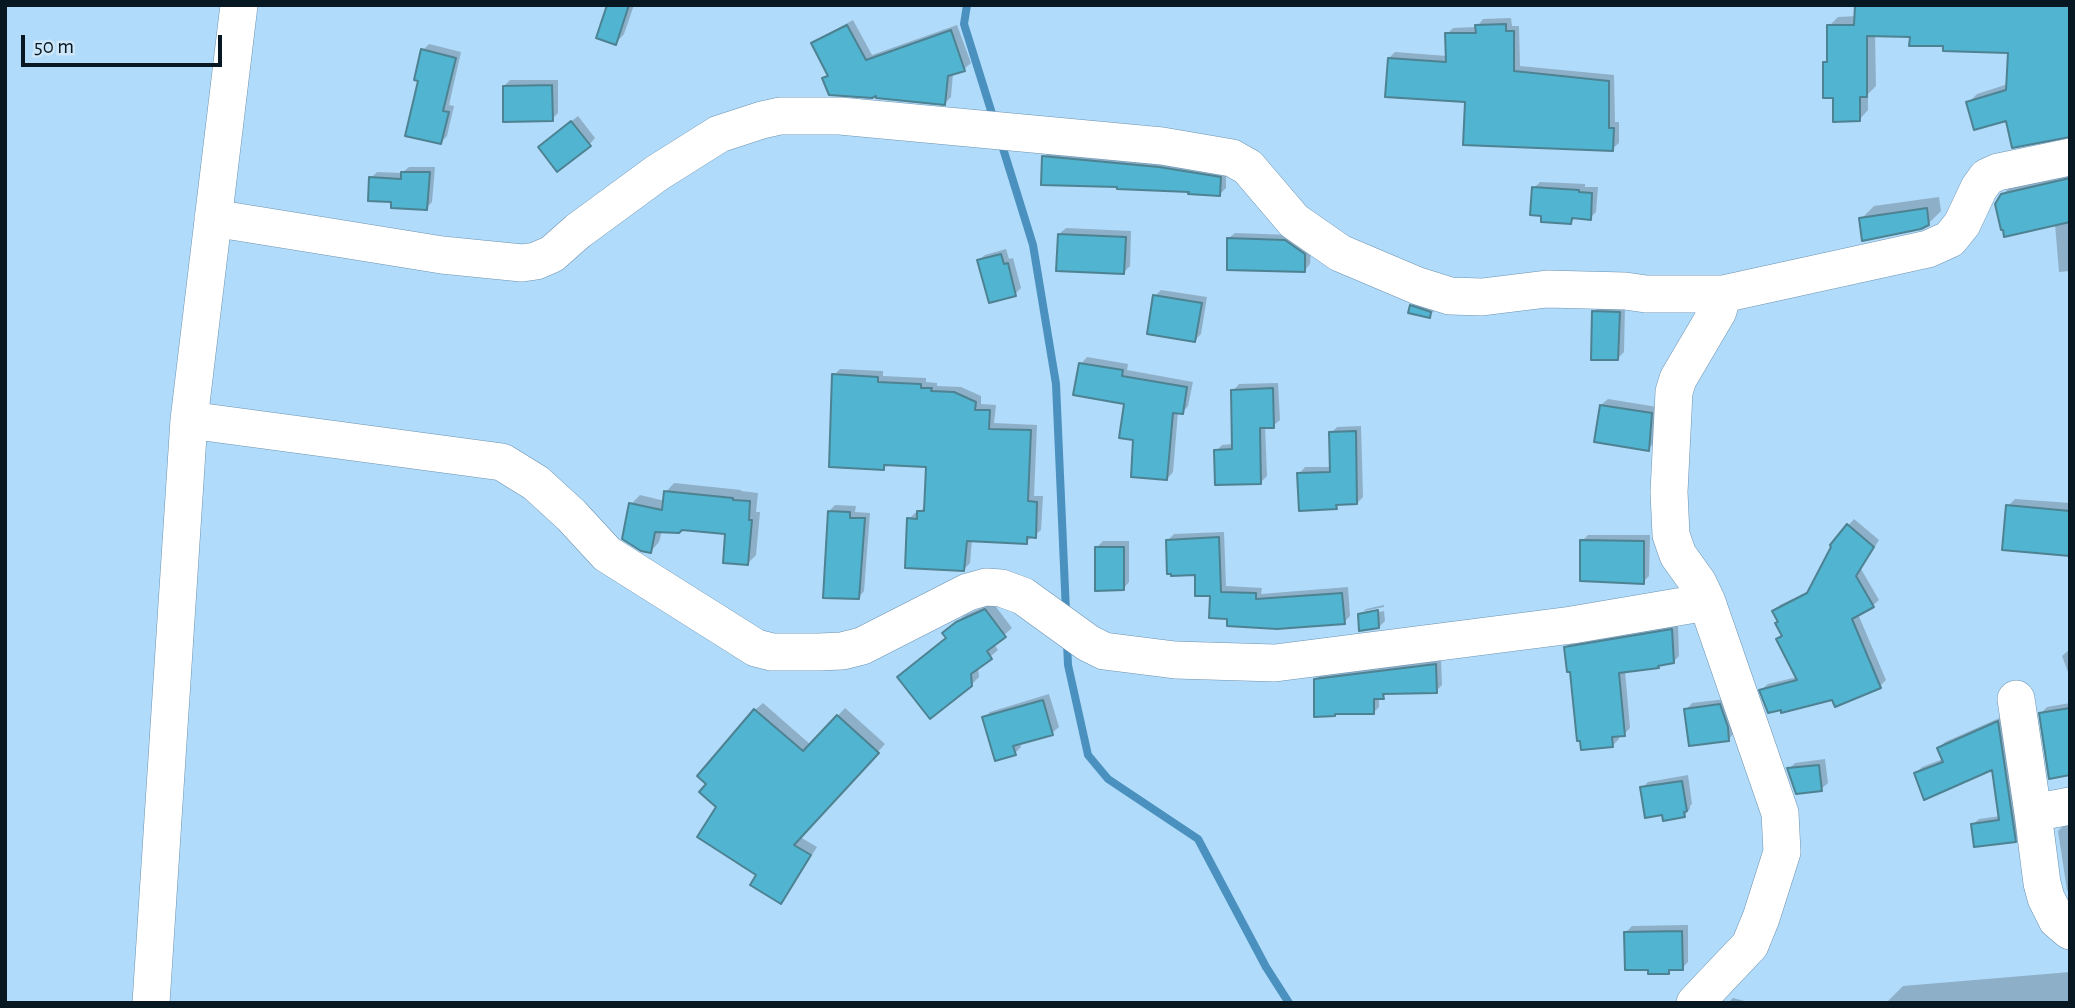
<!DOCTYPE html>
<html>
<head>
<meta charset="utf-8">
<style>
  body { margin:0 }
  #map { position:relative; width:2075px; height:1008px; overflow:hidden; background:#b1dbfa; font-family:"Alegreya Sans",sans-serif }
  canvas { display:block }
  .frame { position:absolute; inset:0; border:7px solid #081822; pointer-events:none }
  .scale { position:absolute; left:21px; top:35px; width:201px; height:32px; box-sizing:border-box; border:4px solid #081822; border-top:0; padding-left:9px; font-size:21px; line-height:24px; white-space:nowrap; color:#081822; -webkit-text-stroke:5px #cde6f9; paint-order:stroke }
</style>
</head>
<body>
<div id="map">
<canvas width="2075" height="1008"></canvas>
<div class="frame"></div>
<div class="scale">50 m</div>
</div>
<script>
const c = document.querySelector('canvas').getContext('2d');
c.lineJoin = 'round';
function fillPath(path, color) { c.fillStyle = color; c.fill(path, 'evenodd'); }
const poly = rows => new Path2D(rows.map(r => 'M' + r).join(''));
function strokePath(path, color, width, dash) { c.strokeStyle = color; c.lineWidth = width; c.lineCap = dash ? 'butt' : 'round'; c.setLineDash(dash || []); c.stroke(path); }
const shadow = poly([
  [609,5,634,5,624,34,616,43],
  [2070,5,2007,118,1968,103,1977,94,2008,84,2010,51,1911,35,1875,34,1876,86,1868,94,1868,110,1859,120,1835,96,1824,63,1829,58,1829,26,1838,17],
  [1511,18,1512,26,1519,26,1520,66,1614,75,1615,122,1619,122,1619,143,1612,149,1467,101,1389,58,1395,52,1447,56,1447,34,1453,28,1477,27,1483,19],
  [853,20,872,55,957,25,971,63,964,69,953,73,951,97,945,103,878,94,824,78,829,74,813,44,820,38],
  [429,44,461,52,449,105,454,106,447,136,441,142,420,80,423,50],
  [510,80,558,80,558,113,552,119,504,86],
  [578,116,595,138,589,145,546,141],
  [1050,151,1226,172,1226,188,1220,194,1044,157],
  [409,167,435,167,432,202,426,208,393,200,371,178,377,172,402,173],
  [2070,174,2070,271,2059,272,2055,224,2002,195,2009,188],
  [1540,182,1585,184,1585,187,1598,187,1596,212,1590,218,1576,217,1571,222,1534,188],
  [1939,197,1941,211,1928,224,1861,219,1874,206],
  [1066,228,1131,231,1130,266,1124,272,1059,234],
  [1235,233,1291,235,1311,248,1310,264,1304,271,1228,239],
  [1006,249,1009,259,1013,258,1021,288,1015,294,979,260,985,255],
  [1161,290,1207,297,1201,334,1195,340,1155,296],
  [1417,300,1435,310,1429,316,1411,306],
  [1600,306,1625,306,1624,352,1618,358,1594,312],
  [1087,357,1128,364,1127,370,1193,382,1188,406,1182,413,1178,412,1173,472,1167,479,1135,439,1126,403,1081,364],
  [840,369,883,371,883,376,926,378,926,382,937,383,937,386,961,387,981,396,981,404,996,405,994,423,1037,425,1034,496,1043,496,1041,530,1026,542,972,540,970,563,964,569,909,519,915,513,919,513,925,506,927,465,888,464,883,468,834,375],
  [1278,383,1280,420,1273,426,1265,426,1267,476,1261,482,1216,451,1222,445,1234,444,1233,391,1239,384],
  [1608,399,1657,407,1654,443,1648,449,1601,405],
  [1361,426,1363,497,1357,503,1339,503,1336,507,1299,474,1305,467,1331,467,1331,433,1337,427],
  [674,483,741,490,741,491,758,493,756,512,760,512,756,555,747,564,727,533,681,529,662,531,659,542,651,551,631,504,640,495,665,501,666,492],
  [2015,499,2070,503,2070,554,2008,506],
  [835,505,856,506,855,512,870,513,864,591,858,598,829,511],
  [1854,519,1879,540,1861,569,1879,600,1872,606,1858,614,1886,680,1880,686,1833,698,1761,690,1768,684,1797,677,1778,639,1783,635,1774,611,1780,605,1811,590,1832,545],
  [1224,532,1226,586,1262,588,1261,594,1348,587,1350,616,1344,622,1229,618,1196,573,1168,540,1174,534],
  [1588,535,1650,535,1649,576,1643,582,1582,541],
  [1103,541,1129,541,1129,582,1123,589,1097,547],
  [993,603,1012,628,994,644,998,650,978,667,979,677,971,685,944,633,965,615],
  [1384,605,1384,607,1364,611,1364,615,1384,611,1385,621,1379,627,1360,615,1366,609],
  [1678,624,1679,656,1673,662,1625,671,1630,728,1624,734,1618,735,1619,739,1613,745,1572,670,1566,648,1572,642],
  [2070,649,2070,677,2062,656],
  [1441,659,1442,685,1436,691,1388,692,1383,697,1379,697,1379,707,1374,712,1337,712,1334,715,1316,680,1321,674],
  [1049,694,1059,727,1052,733,1020,742,1021,747,1015,753,984,718,990,712],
  [1726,699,1734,733,1728,740,1686,710,1692,703],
  [763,703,811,745,845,708,885,744,800,837,817,847,788,894,781,902,758,875,718,807,755,710],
  [2070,703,2070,773,2041,713,2047,707],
  [2004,716,2021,834,2015,840,1972,825,1979,819,2001,816,1994,767,1916,773,1922,767,1943,759,1939,748,1945,742],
  [1825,759,1828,783,1821,789,1789,769,1795,763],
  [1688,775,1692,804,1690,806,1690,809,1684,816,1664,813,1642,788,1648,782],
  [2070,819,2070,895,2067,890,2058,831],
  [1688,925,1688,962,1682,968,1671,969,1668,972,1626,932,1632,926],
  [2070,972,2070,1003,1886,1003,1903,986],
  [1733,998,1752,1003,1728,1003]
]);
const stream = poly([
  [967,5,964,24,994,120],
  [1001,142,1033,245,1056,384,1066,612],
  [1067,643,1068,665,1088,755,1108,779,1198,839,1266,967,1289,1003]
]);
const building = poly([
  [607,5,629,5,616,45,596,38,607,5],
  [1855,5,2070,5,2070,137,2012,148,2006,121,1974,130,1966,102,2006,90,2008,53,1943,51,1943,46,1909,46,1910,37,1867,36,1867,97,1860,97,1860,121,1833,122,1833,98,1823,98,1823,62,1827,62,1827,25,1854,25,1855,5],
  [1506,24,1506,31,1514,31,1514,71,1609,81,1609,128,1614,128,1613,151,1463,145,1465,102,1385,97,1388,58,1446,62,1445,33,1476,33,1475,25,1506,24],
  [847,25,866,60,951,30,965,71,948,76,945,105,876,98,876,96,872,98,829,95,822,78,828,76,811,43,847,25],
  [421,49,456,58,443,111,449,112,441,144,405,136,418,81,414,80,421,49],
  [552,85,553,121,503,122,503,86,552,85],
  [571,121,591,146,557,172,538,147,571,121],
  [1042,156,1159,167,1221,177,1220,196,1188,194,1189,192,1117,189,1117,187,1041,185,1042,156],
  [401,172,430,172,427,210,391,208,391,202,368,201,369,177,401,179,401,172],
  [2070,178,2070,222,2004,237,2003,230,2001,230,1995,204,2001,194,2070,178],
  [1532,187,1579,190,1579,192,1592,193,1591,220,1572,218,1571,224,1541,222,1541,216,1530,215,1532,187],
  [1927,208,1929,225,1921,229,1862,241,1859,218,1927,208],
  [1058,234,1126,237,1124,274,1056,271,1058,234],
  [1227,238,1285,240,1305,254,1305,272,1227,270,1227,238],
  [1001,254,1004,264,1008,263,1016,296,989,303,977,260,1001,254],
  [1153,295,1202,303,1195,342,1147,334,1153,295],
  [1410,305,1431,312,1430,318,1408,313,1410,305],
  [1592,311,1620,312,1618,360,1591,360,1592,311],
  [1079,363,1123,370,1122,376,1187,387,1183,414,1173,413,1167,480,1131,477,1133,440,1119,438,1124,404,1073,395,1079,363],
  [832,374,878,377,878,382,921,384,921,388,932,388,931,391,954,392,976,402,975,410,990,410,989,429,1031,430,1028,501,1037,502,1036,538,1027,537,1027,544,967,541,964,571,905,568,907,518,917,519,917,511,924,511,926,467,884,465,884,470,829,467,832,374],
  [1273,388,1274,428,1260,428,1261,484,1215,485,1214,450,1232,449,1231,390,1273,388],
  [1600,405,1652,413,1649,451,1594,442,1600,405],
  [1356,431,1357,504,1336,505,1337,509,1299,511,1297,473,1330,472,1329,432,1356,431],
  [664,491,733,498,733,500,750,501,749,520,752,520,748,565,723,563,725,534,682,530,679,533,655,532,651,553,641,551,622,539,629,503,662,510,664,491],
  [2006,505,2070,511,2070,556,2002,550,2006,505],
  [828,511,850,512,850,518,865,518,859,599,823,598,828,511],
  [1847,524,1874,547,1856,576,1874,607,1852,619,1881,688,1835,707,1832,700,1781,713,1781,710,1768,713,1759,690,1797,680,1776,639,1782,636,1775,623,1778,622,1772,611,1807,593,1831,547,1830,545,1847,524],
  [1219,537,1221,592,1256,593,1256,599,1342,593,1345,624,1277,629,1227,626,1227,619,1209,618,1210,596,1195,596,1195,575,1171,576,1171,574,1167,574,1166,540,1219,537],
  [1580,540,1644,541,1644,584,1580,581,1580,540],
  [1095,547,1124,547,1124,590,1095,591,1095,547],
  [985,609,1006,637,987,651,992,659,971,674,972,686,930,719,897,677,946,638,942,633,956,622,985,609],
  [1378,610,1379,628,1359,631,1358,614,1378,610],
  [1672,629,1674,663,1658,666,1659,668,1619,673,1625,736,1612,737,1613,747,1581,750,1580,741,1577,741,1570,672,1567,672,1564,647,1672,629],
  [1436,664,1437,693,1383,694,1384,699,1374,699,1374,714,1335,714,1335,716,1314,717,1314,679,1436,664],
  [1043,700,1053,735,1013,746,1016,755,995,761,982,717,1043,700],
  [1720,704,1728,727,1729,741,1689,746,1684,709,1720,704],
  [2070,708,2070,775,2049,779,2039,713,2070,708],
  [754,709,803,751,837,715,879,753,794,845,811,855,781,904,750,885,756,875,697,837,716,807,699,792,706,784,697,776,754,709],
  [1998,721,2016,842,1974,847,1971,824,1999,820,1992,770,1924,800,1914,773,1943,762,1937,748,1998,721],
  [1819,765,1822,791,1796,794,1787,768,1819,765],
  [1682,781,1687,811,1684,812,1685,817,1663,821,1662,815,1645,818,1640,787,1682,781],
  [1682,931,1683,970,1669,970,1669,974,1648,974,1648,970,1625,970,1624,932,1682,931]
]);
const minor = poly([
  [213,218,442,255,522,263,536,261,552,254,578,231,657,173,719,134,762,120,780,116,840,116,1162,146,1232,158,1248,167,1294,221,1340,253,1418,286,1450,296,1482,297,1547,289,1625,291,1646,294,1723,294],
  [189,420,502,462,536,483,571,515,607,554,756,648,772,652,819,652,842,651,862,646,968,592,986,587,1001,588,1023,596,1088,643,1104,651,1175,660,1275,663,1572,625,1707,602,1698,583,1678,555,1671,535,1669,492,1674,392,1678,379,1718,311,1723,294,1928,249,1950,239,1962,224,1979,188,1987,177,1998,172,2070,157],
  [2016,699,2033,813,2070,806],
  [2033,813,2042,883,2046,898,2057,920,2070,931],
  [151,1003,189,420,239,5],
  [1695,1003,1750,945,1761,918,1782,852,1780,813,1707,602]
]);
fillPath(shadow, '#0003');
strokePath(stream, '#4a91bf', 8);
fillPath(building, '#51b4d0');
strokePath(building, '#4d8292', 2);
strokePath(minor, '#6c93b0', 38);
strokePath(minor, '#fff', 37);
</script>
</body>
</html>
